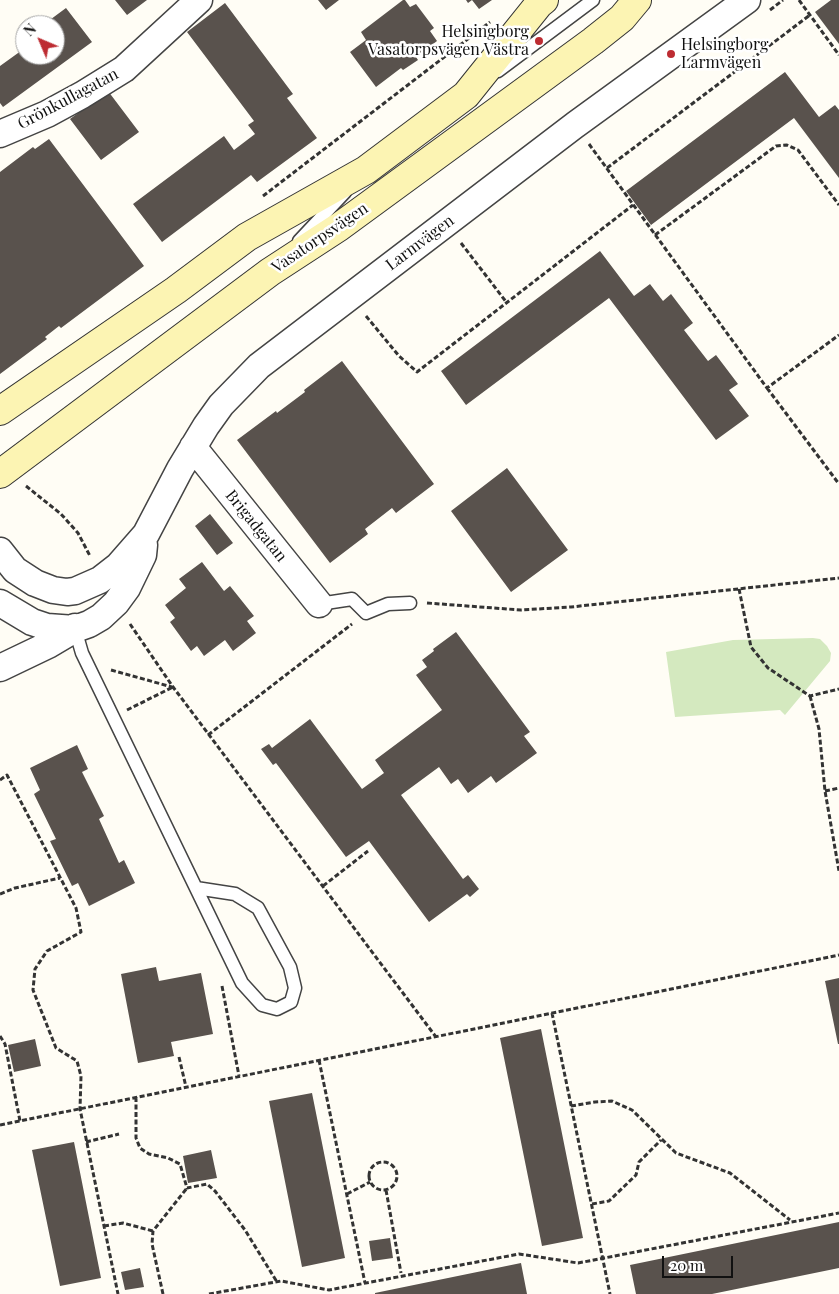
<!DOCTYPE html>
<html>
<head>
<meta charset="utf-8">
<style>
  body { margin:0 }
  #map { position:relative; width:839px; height:1294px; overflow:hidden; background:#fffdf5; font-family:"Playfair Display",serif }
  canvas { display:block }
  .north { position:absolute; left:15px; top:15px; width:50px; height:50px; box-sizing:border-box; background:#fff; border:1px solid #a0a0a0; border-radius:50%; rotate:315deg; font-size:14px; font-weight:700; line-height:20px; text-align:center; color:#111 }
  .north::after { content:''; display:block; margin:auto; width:18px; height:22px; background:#bd2c32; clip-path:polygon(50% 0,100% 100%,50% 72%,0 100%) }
  .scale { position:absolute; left:662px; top:1256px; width:71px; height:22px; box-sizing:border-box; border:2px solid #111; border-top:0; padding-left:6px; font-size:15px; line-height:18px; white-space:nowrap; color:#111; -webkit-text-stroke:4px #fff; paint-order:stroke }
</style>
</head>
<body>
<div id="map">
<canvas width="839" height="1294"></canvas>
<div class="north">N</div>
<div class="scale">20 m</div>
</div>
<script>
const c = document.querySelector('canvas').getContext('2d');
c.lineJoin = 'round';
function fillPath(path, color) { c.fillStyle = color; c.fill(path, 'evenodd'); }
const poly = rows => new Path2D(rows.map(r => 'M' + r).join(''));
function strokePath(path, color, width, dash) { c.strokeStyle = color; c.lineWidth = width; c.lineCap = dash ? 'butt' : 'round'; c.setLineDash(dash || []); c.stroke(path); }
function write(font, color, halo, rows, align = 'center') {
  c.font = font + ' "Playfair Display",serif'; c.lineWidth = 5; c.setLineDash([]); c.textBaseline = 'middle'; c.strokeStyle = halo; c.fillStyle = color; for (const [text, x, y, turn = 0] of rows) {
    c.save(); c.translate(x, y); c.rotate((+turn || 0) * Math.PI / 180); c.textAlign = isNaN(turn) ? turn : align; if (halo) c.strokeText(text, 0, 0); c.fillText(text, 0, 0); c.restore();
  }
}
const green = poly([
  [813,638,820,639,827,646,831,653,830,661,785,715,780,710,675,717,666,652,733,640]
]);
const building = poly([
  [115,0,147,0,127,15],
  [318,0,339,0,326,10],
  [403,0,405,0,410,7,416,4,434,28,430,31,437,41,416,57,418,60,403,70,401,68,376,87,350,52,366,40,361,32],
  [466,0,492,0,479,9,472,0,468,3],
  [831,0,839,0,839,44,815,12],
  [225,3,293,94,287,98,317,138,257,182,251,175,162,242,133,204,224,136,234,150,255,134,248,125,254,121,187,32],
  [66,8,92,42,3,107,0,103,0,66,25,48,25,55,55,55,55,25,43,25],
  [785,72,819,117,835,105,839,110,839,178,794,118,651,225,626,191],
  [108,91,139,132,101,160,70,119],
  [49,139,144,266,61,328,59,326,45,337,47,339,0,374,0,172,33,147,35,149],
  [600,251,634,296,650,284,663,301,671,294,693,323,684,330,708,361,716,355,738,384,729,390,749,416,716,440,609,298,466,405,441,371],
  [342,361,434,484,396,513,392,508,365,529,368,534,330,563,237,440,276,411,277,413,305,392,304,390],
  [507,468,568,550,511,592,451,511],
  [210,514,233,543,217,555,195,526],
  [202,562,224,591,230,586,254,616,247,621,256,633,233,651,225,640,204,656,197,646,191,651,170,622,175,618,165,605,186,588,179,579],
  [456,632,530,732,524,736,537,753,496,783,491,776,468,793,458,779,451,784,439,767,401,795,463,879,468,875,479,889,470,897,467,894,429,922,369,841,346,857,276,763,273,765,261,749,269,744,272,748,310,719,362,789,384,773,375,760,442,710,416,675,427,667,422,660,434,651,433,649],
  [77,745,88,769,82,772,104,816,99,819,119,863,124,860,135,883,89,906,78,883,72,886,50,841,56,839,34,794,40,790,30,768],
  [156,967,159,981,201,973,213,1034,171,1042,174,1056,138,1063,121,974],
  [839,978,839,1044,838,1044,825,981],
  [541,1029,583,1238,542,1246,500,1038],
  [35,1039,41,1066,14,1072,8,1045],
  [312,1093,345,1258,302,1267,269,1101],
  [74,1142,101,1278,60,1286,32,1150],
  [211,1150,217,1178,188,1183,183,1156],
  [839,1222,839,1268,712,1294,636,1294,630,1265],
  [390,1238,393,1258,372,1261,369,1241],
  [521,1263,527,1294,375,1294,375,1293],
  [140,1268,144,1287,125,1290,121,1272]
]);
const path = poly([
  [799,0,839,55],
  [770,10,783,0],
  [589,144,767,388,839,335],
  [607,168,810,15],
  [263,196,490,22],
  [655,235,776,146,787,145,798,150,839,205],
  [461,243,507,303],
  [366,316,399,356,417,372,633,205],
  [767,388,839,484],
  [26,486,61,514,78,533,90,556],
  [739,589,751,647,768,668,810,696,839,689],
  [427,603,521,610,571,607,839,578],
  [130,624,173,687,436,1037],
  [111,670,172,687],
  [810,696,819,729,825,791,839,871],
  [127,710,173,687],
  [208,735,352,624],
  [0,780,7,775,76,908,81,932,47,951,35,969,33,990,56,1048,77,1061,81,1076,80,1109,118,1294],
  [825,791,839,788],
  [323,886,368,851],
  [0,894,15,888,60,878],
  [222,986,239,1076],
  [552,1013,610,1294],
  [0,1036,5,1044,20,1121],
  [179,1057,186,1087],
  [319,1060,365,1283],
  [136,1097,136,1138,140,1148,149,1154,168,1158,180,1164,187,1188,207,1184,215,1191,245,1230,277,1282],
  [571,1106,595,1102,612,1101,632,1110,676,1153,730,1173,790,1220],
  [0,1125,839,955],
  [86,1142,119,1134],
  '369 1176a14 14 0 1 1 28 0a14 14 0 1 1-28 0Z',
  [386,1190,401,1273],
  [347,1194,370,1182],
  [592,1204,609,1201,636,1175,639,1162,661,1140],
  [104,1226,123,1223,153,1231],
  [163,1294,152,1244,153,1231,187,1188],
  [209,1294,281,1281,329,1290,519,1254,578,1263,839,1213]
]);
const service = poly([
  [498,71,593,0],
  [299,241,345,192],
  [319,604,352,599,366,613,388,604,410,603],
  [75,629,82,653,242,983,262,1005,277,1009,291,1002,295,988,290,967,258,908,235,894,196,888]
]);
const minor = poly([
  [0,134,47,114,82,95,124,69,199,0],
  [193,447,319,604],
  [0,551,15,570,35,583,53,590,67,592,75,591,100,580,118,566,146,534,180,469,206,426,221,405,259,366,575,125,747,0],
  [0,603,32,622,47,627,75,629,89,624,101,617,116,603,127,588,143,555,144,545],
  [0,668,48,645,75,629,75,627]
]);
const secondary = poly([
  [0,411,176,290,247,237,366,170,466,95,539,4,544,0],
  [0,474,270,272,339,227,593,41,622,18,637,0]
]);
const markers = [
  [539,41,5,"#bd2c32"],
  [671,54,5,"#bd2c32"]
];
const poiNames = [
  ["Helsingborg",529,32],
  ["Vasatorpsvägen Västra",529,50],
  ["Helsingborg",681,45,"left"],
  ["Larmvägen",681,63,"left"]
];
const streetNames = [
  ["Grönkullagatan",68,99,-28],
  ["Vasatorpsvägen",320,238,-34],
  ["Larmvägen",420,243,-37],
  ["Brigadgatan",256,526,51]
];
fillPath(green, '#d4e9bf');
fillPath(building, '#59524d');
strokePath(service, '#444', 15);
strokePath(minor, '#444', 29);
strokePath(secondary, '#333', 30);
strokePath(path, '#333', 3, [5, 2.5]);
strokePath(service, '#fff', 12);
strokePath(minor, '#fff', 26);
strokePath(secondary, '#fcf4b3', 28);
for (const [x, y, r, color] of markers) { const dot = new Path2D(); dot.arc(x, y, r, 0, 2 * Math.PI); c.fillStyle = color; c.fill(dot); strokePath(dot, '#fff', 2); }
write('16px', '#111', '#fff', poiNames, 'right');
write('16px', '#111', '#fff', streetNames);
</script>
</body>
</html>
